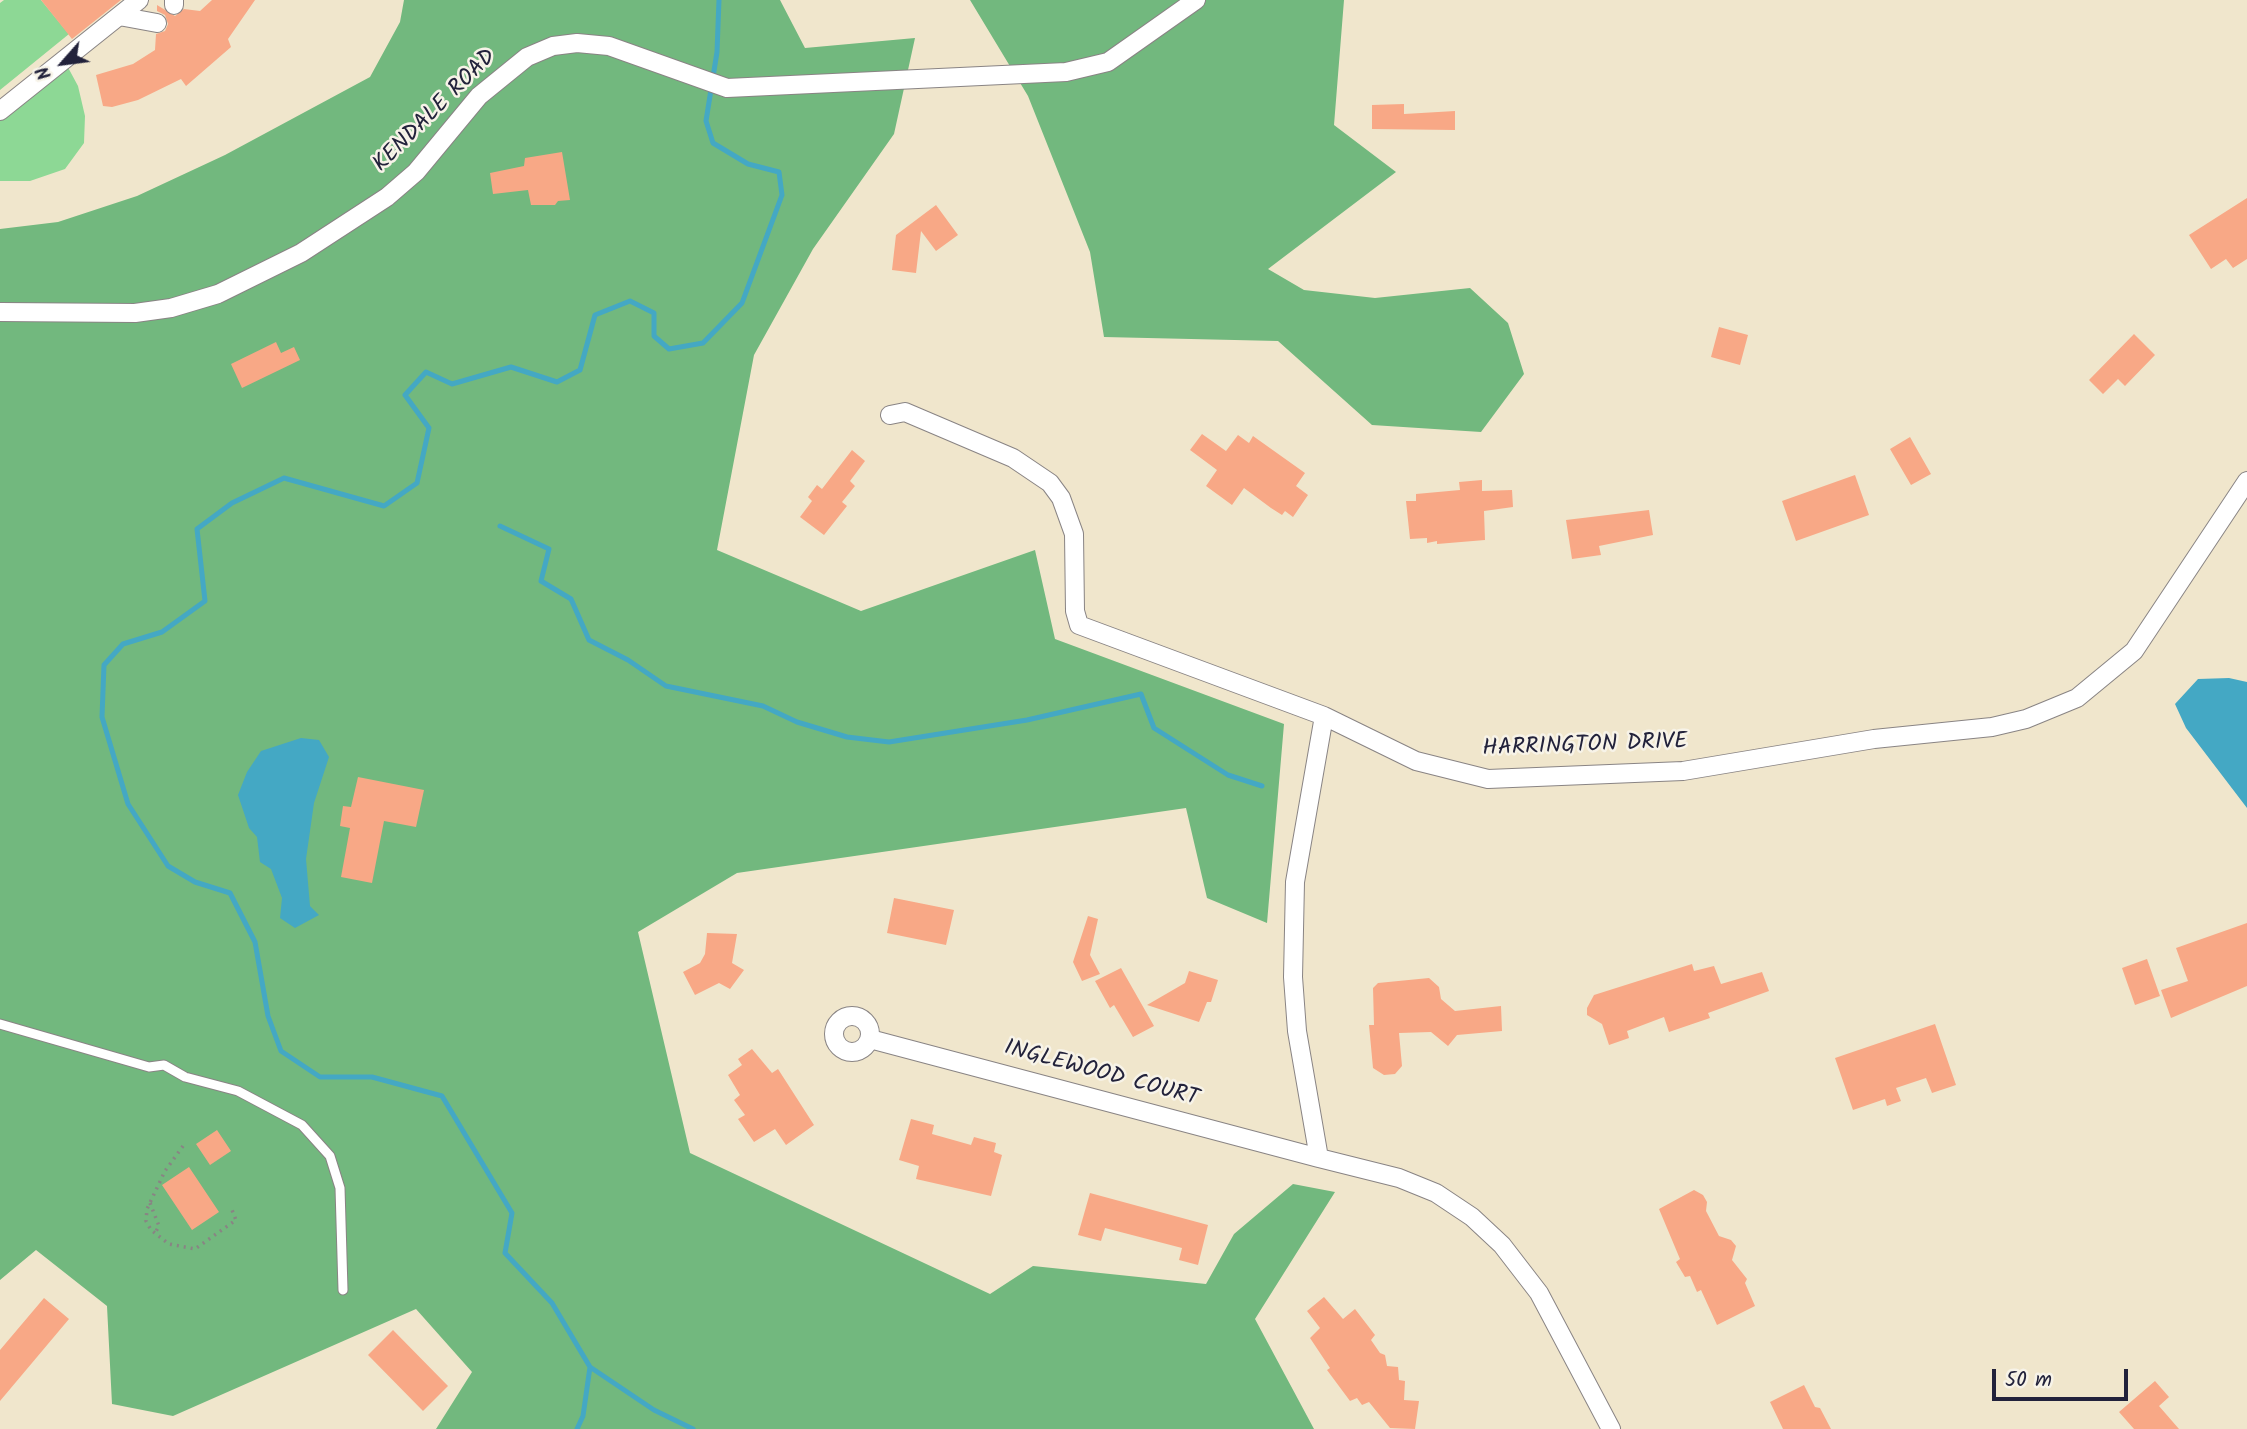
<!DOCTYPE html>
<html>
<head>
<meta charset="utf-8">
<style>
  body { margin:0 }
  #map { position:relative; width:2247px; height:1429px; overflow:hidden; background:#f0e6cc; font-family:Kalam,sans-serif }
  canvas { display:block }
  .north { position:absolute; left:28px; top:28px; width:70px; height:70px; -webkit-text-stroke:5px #f7f3e8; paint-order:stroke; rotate:242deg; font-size:19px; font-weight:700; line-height:28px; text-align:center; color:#22223b }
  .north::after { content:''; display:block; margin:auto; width:24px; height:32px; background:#22223b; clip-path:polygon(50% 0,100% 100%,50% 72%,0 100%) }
  .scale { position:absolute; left:1992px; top:1369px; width:136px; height:32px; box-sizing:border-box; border:4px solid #22223b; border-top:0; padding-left:9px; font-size:21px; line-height:24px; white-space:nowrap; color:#22223b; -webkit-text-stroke:5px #f7f3e8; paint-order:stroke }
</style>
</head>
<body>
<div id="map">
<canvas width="2247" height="1429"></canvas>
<div class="north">N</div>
<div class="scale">50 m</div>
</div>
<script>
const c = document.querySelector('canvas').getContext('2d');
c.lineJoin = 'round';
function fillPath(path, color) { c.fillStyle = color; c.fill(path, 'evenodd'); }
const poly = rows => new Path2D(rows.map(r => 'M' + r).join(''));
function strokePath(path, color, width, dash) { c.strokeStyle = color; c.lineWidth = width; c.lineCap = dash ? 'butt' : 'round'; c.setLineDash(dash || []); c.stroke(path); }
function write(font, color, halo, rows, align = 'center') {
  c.font = font + ' Kalam,sans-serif'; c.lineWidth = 5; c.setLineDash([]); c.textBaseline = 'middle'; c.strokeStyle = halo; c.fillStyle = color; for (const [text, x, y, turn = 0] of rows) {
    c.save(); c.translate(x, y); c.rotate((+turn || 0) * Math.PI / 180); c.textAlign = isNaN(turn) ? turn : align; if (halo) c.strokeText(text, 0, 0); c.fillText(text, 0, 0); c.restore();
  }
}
const green = poly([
  [4,0,41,0,69,34,0,90,0,3],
  [64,60,78,86,85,116,84,143,65,169,30,181,0,181,0,111]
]);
const forest = poly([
  [404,0,780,0,805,48,915,38,894,134,813,249,754,355,717,550,861,611,1035,550,1055,639,1284,724,1267,923,1207,898,1186,808,737,873,638,932,690,1153,990,1294,1033,1266,1206,1284,1234,1234,1293,1184,1335,1192,1255,1319,1314,1429,436,1429,472,1372,416,1309,173,1416,112,1404,107,1306,36,1250,0,1280,0,229,58,222,137,196,225,155,370,77,400,22],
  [970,0,1344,0,1334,125,1396,172,1268,269,1304,290,1375,298,1470,288,1508,323,1524,374,1481,432,1372,425,1278,341,1104,337,1090,252,1028,96]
]);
const water = poly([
  [2229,678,2247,682,2247,808,2186,728,2175,704,2198,679],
  [301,738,319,740,329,757,314,803,306,859,310,906,319,915,295,928,280,918,282,898,271,869,260,862,257,837,249,828,238,795,247,772,261,751]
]);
const stream = poly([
  [500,526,549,549,541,581,571,599,589,640,628,660,666,686,763,706,797,722,847,737,889,742,1027,720,1141,694,1154,728,1228,775,1262,786],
  [577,1429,583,1416,590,1367],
  [693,1429,654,1410,590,1367,552,1303,505,1253,512,1213,442,1096,372,1077,320,1077,281,1051,268,1016,255,942,230,893,195,882,168,866,128,804,102,717,104,665,123,644,162,632,205,601,197,529,232,503,284,478,384,506,417,483,429,428,405,395,426,372,452,384,511,367,557,382,580,370,595,315,630,301,654,313,654,336,669,349,703,343,742,303,782,195,779,172,748,164,713,143,706,121,717,52,719,0]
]);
const building = poly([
  [41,0,121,0,72,39],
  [212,0,255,0,228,39,231,47,186,86,181,79,138,100,112,107,103,106,96,75,133,64,155,50,156,34,165,31,168,24,165,15,157,11,157,5,175,16,184,9,200,11],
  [1404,104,1404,114,1455,111,1455,130,1372,129,1372,105],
  [562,152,570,200,558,201,555,205,531,205,528,190,493,194,490,173,524,166,525,158],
  [2247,198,2247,259,2233,268,2226,259,2211,269,2189,235],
  [936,205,958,235,936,251,921,231,916,273,892,270,896,235],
  [1719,327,1748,335,1740,365,1711,357],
  [2134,334,2155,355,2125,386,2118,379,2103,394,2089,380],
  [276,342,281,353,294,347,300,360,242,388,231,364],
  [1202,434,1226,451,1238,435,1249,443,1253,436,1305,473,1296,486,1308,495,1293,517,1285,511,1282,515,1271,508,1244,488,1232,505,1206,486,1217,470,1190,450],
  [1910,437,1931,474,1911,485,1890,449],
  [852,450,865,461,850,481,855,486,842,502,847,506,824,535,800,517,812,501,808,497,817,485,822,489],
  [1855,475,1869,515,1796,541,1782,501],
  [1482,480,1482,491,1512,490,1513,507,1484,511,1485,540,1437,544,1437,541,1427,543,1427,538,1410,539,1406,501,1416,501,1416,494,1460,490,1459,482],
  [1649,510,1653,535,1599,546,1601,555,1572,559,1566,520],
  [358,777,424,790,416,827,384,821,372,883,341,877,350,828,340,826,343,806,351,807],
  [894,898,954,910,946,945,887,933],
  [1088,916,1098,919,1090,955,1100,974,1082,981,1073,962],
  [2247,923,2247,986,2171,1018,2161,990,2188,981,2176,948],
  [707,933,737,934,732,963,744,970,730,989,719,983,695,995,683,972,700,963,705,954],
  [2147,959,2160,996,2135,1005,2122,968],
  [1692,964,1694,971,1714,966,1721,984,1762,972,1769,991,1708,1013,1710,1018,1669,1032,1664,1017,1627,1031,1629,1038,1609,1045,1602,1024,1587,1015,1587,1008,1594,995],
  [1121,968,1154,1026,1133,1037,1114,1005,1110,1008,1095,981],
  [1189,971,1218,980,1211,1002,1207,1002,1199,1022,1147,1005,1185,983],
  [1429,978,1439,987,1441,999,1455,1011,1501,1006,1502,1031,1457,1035,1448,1046,1431,1032,1399,1033,1402,1066,1395,1074,1384,1075,1373,1068,1369,1025,1374,1025,1373,988,1378,983],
  [1935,1024,1956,1085,1932,1093,1926,1078,1896,1088,1901,1101,1887,1106,1885,1099,1853,1110,1835,1058],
  [752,1049,772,1073,778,1069,814,1125,786,1145,775,1129,754,1142,738,1119,745,1115,734,1100,740,1095,728,1075,742,1065,738,1059],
  [911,1119,934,1125,932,1134,971,1145,974,1137,996,1143,994,1152,1002,1155,991,1196,916,1179,919,1166,899,1160],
  [217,1130,231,1151,210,1165,196,1144],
  [189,1167,219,1212,192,1230,162,1185],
  [1694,1190,1703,1195,1707,1202,1706,1211,1719,1236,1731,1240,1736,1246,1732,1260,1747,1279,1745,1283,1755,1306,1717,1325,1701,1290,1697,1292,1690,1276,1685,1277,1676,1262,1680,1259,1659,1209],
  [1090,1193,1208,1225,1198,1265,1179,1260,1182,1248,1105,1228,1101,1241,1078,1235],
  [1324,1297,1343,1319,1355,1309,1375,1335,1371,1340,1380,1353,1385,1355,1387,1366,1398,1367,1399,1380,1405,1381,1404,1400,1419,1401,1415,1429,1390,1428,1369,1402,1362,1405,1357,1398,1350,1401,1327,1370,1330,1368,1310,1338,1320,1328,1307,1311],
  [44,1298,69,1319,0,1401,0,1350],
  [393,1330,448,1386,423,1411,368,1355],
  [2155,1381,2169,1397,2159,1406,2179,1429,2134,1429,2119,1412],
  [1804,1385,1815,1407,1820,1408,1831,1429,1783,1429,1770,1402]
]);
const path = poly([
  [183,1146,165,1171,147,1209,146,1221,151,1230,169,1244,195,1249,236,1220,232,1210],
  [150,1203,159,1226,155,1233]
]);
const lane = poly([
  [0,1024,149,1067,164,1065,185,1077,238,1091,302,1125,330,1156,340,1188,343,1290]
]);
const street = poly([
  [174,5,174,0],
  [119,16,157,23],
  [0,111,139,0],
  [0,312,135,313,171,308,218,294,301,253,387,197,416,172,479,96,527,57,553,46,577,43,609,46,727,88,1066,72,1108,62,1196,0],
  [890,415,905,412,1013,458,1050,483,1061,498,1074,534,1075,611,1079,625,1324,716,1416,761,1488,779,1683,771,1874,739,1992,727,2026,719,2077,698,2134,651,2247,481],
  [1324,716,1295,882,1293,977,1297,1031,1319,1158,1399,1178,1436,1193,1472,1217,1502,1245,1539,1293,1611,1429],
  '834 1034a18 18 0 1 1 36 0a18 18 0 1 1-36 0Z',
  [870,1039,1319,1158]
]);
const streetNames = [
  ["KENDALE ROAD",436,112,-45],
  ["HARRINGTON DRIVE",1585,747,-2],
  ["INGLEWOOD COURT",1101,1075,15]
];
fillPath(green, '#8dd895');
fillPath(forest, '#72b87e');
fillPath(water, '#44a8c4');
strokePath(stream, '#44a8c4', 5);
fillPath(building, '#f8a886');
strokePath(lane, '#898484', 11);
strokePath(street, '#898484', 20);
strokePath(path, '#898484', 3.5, [2, 5]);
strokePath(lane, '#fff', 9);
strokePath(street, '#fff', 18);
write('23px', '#22223b', '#f7f3e8', streetNames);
</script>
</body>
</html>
